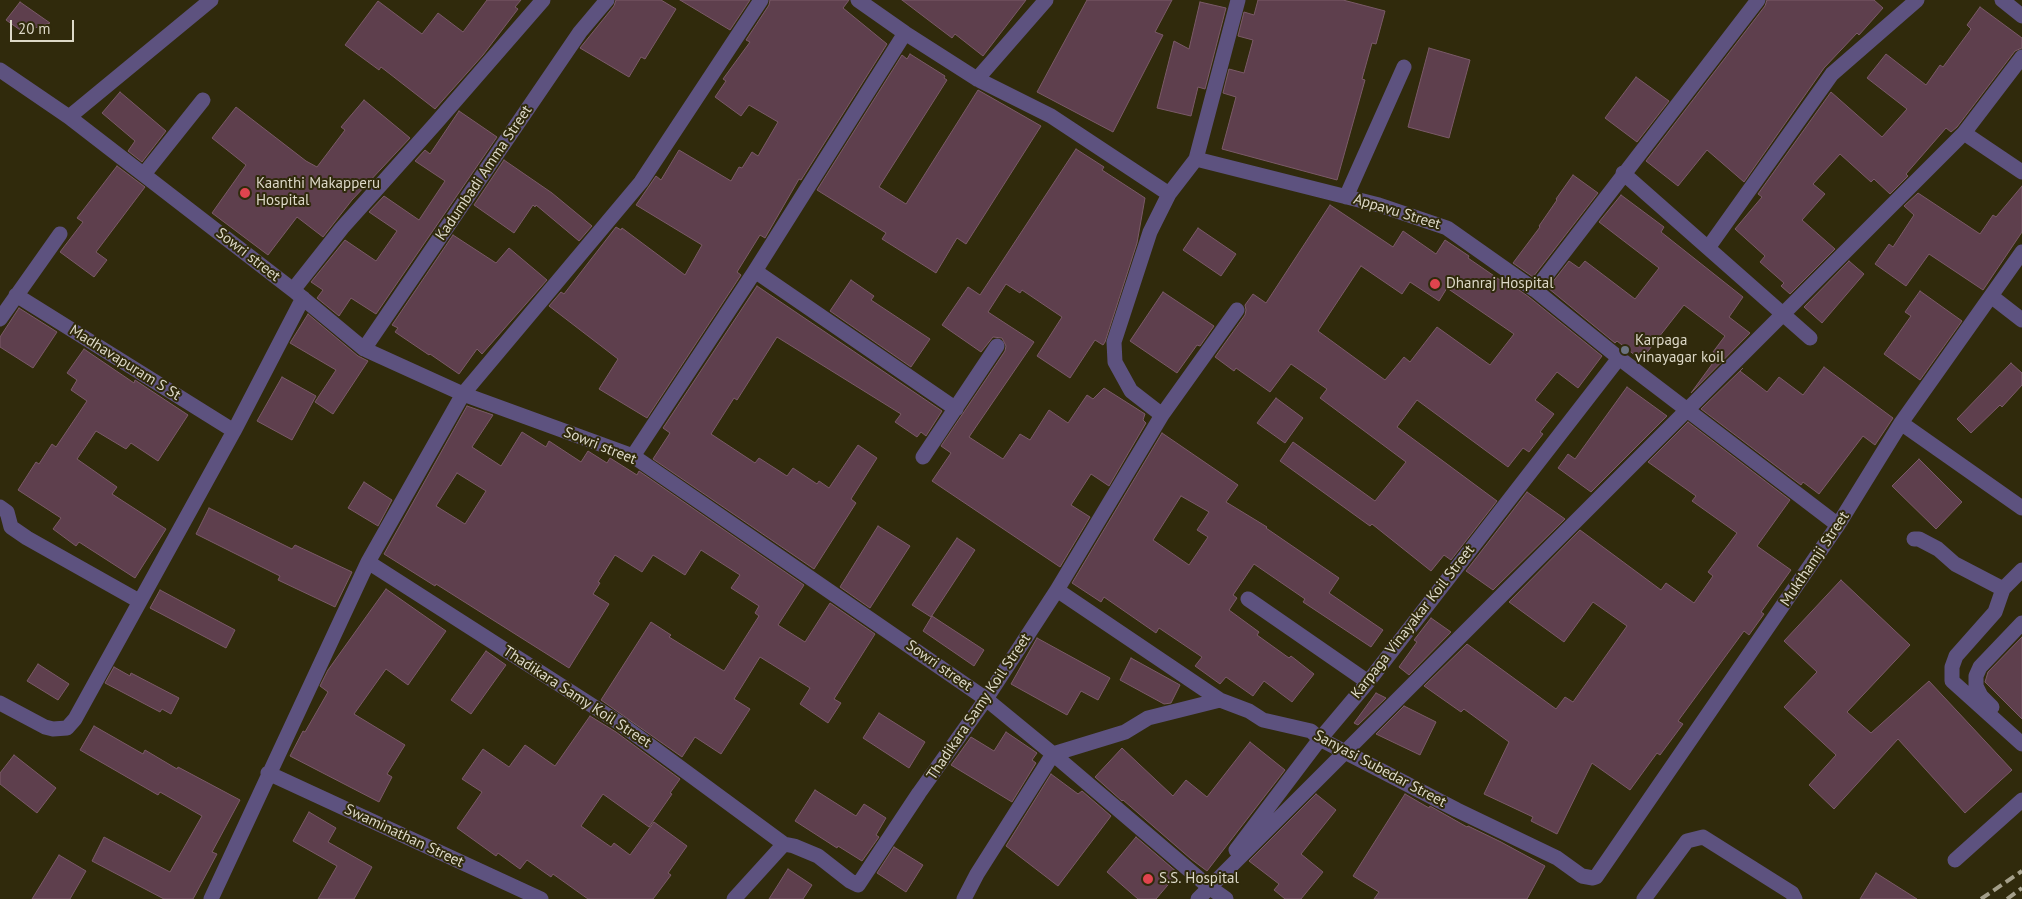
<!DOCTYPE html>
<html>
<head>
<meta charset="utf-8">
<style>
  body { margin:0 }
  #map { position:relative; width:2022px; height:899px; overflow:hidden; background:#302a0c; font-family:"PT Sans",sans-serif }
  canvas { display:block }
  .scale { position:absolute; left:10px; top:20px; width:64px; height:22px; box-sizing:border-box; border:2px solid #ddd9c8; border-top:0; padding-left:6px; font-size:15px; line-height:18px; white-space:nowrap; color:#ddd9c8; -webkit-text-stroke:4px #302a0c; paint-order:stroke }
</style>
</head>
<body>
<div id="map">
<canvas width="2022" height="899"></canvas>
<div class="scale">20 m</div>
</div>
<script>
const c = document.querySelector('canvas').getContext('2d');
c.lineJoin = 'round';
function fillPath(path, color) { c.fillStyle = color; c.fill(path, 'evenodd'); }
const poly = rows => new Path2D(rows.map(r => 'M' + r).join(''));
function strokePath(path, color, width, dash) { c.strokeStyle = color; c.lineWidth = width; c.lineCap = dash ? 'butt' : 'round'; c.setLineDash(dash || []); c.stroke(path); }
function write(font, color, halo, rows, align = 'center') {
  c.font = font + ' "PT Sans",sans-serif'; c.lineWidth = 4; c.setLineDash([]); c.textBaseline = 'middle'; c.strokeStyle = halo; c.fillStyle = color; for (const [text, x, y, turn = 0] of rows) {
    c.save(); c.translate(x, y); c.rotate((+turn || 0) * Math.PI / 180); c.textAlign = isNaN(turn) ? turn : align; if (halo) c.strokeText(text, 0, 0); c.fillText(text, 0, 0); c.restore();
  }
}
const building = poly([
  [487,0,521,0,515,7,518,9,483,55,435,109,381,67,379,70,345,45,378,1,422,34,438,13,463,32,487,0],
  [616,0,661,0,676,9,645,59,641,57,629,77,580,48,614,6,616,0],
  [680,0,750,0,730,30,680,0],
  [770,0,849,0,843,8,887,44,801,180,799,179,765,238,760,235,737,272,741,275,647,418,599,389,618,359,549,306,561,292,564,294,616,227,621,230,622,228,685,275,702,245,636,205,656,176,661,180,679,150,731,181,739,167,742,168,752,152,758,156,778,122,749,105,741,116,715,97,726,81,723,79,750,42,746,40,769,5,770,0],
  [902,0,1026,0,983,56,955,34,952,38,902,0],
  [1087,0,1172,0,1155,32,1163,35,1113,132,1037,92,1087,0],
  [1258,0,1343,0,1385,11,1376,44,1372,43,1362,79,1365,80,1337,180,1222,149,1236,97,1223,93,1229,69,1244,73,1253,40,1238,36,1244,12,1254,15,1258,0],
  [1767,0,1874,0,1883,8,1859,35,1857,33,1824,68,1744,182,1707,150,1678,186,1646,161,1765,6,1767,0],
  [20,2,50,23,23,32,6,20,20,2],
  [1200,2,1226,8,1205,89,1198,87,1191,116,1157,108,1174,41,1189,49,1200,2],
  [1980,7,2022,38,2022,48,2015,51,1957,127,1951,132,1946,128,1906,174,1908,176,1890,194,1874,179,1871,182,1840,154,1813,184,1825,194,1802,220,1835,249,1790,294,1781,286,1784,283,1760,262,1765,256,1735,229,1762,197,1758,194,1831,92,1882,137,1907,109,1867,78,1886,54,1926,85,1940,65,1943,67,1971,29,1967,25,1980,7],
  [1429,48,1470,60,1449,138,1408,127,1429,48],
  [910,54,945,76,944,78,947,80,879,187,906,204,978,90,1041,126,966,244,957,238,936,273,882,239,886,233,817,190,902,55,907,59,910,54],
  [1636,77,1669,101,1637,142,1605,118,1636,77],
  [120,92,166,131,142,162,128,151,135,141,102,113,120,92],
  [364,100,410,138,352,200,323,237,297,217,268,255,212,213,246,165,212,138,236,107,306,161,317,167,345,130,341,127,364,100],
  [459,111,497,137,376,314,351,298,339,316,317,298,323,290,311,282,345,240,376,261,397,231,369,212,384,196,419,220,445,181,415,161,425,150,430,154,459,111],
  [1076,149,1104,167,1102,170,1145,198,1137,243,1105,342,1103,345,1095,340,1070,378,1037,356,1062,317,1022,290,1020,293,1006,284,988,312,1034,342,969,437,1003,459,1020,434,1030,440,1049,410,1068,423,1087,395,1093,399,1104,388,1145,414,1143,420,1146,423,1109,486,1091,474,1071,505,1090,517,1060,567,932,481,951,453,941,446,1005,351,1006,346,1002,338,993,337,981,352,942,325,968,287,980,295,1076,149],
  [504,160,552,193,592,226,579,241,536,205,535,207,533,205,514,233,474,205,504,160],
  [117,166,145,187,96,252,107,260,94,277,60,252,83,222,77,218,117,166],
  [1573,175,1598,193,1533,277,1513,263,1540,227,1539,226,1557,200,1556,199,1573,175],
  [2022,186,2022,232,1983,290,1929,254,1906,286,1875,264,1889,244,1893,247,1914,215,1904,206,1918,193,1980,234,1993,215,1996,217,2022,186],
  [1621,195,1664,227,1661,232,1743,297,1729,317,1750,333,1691,393,1718,356,1713,352,1725,336,1684,305,1641,360,1617,341,1615,343,1548,288,1569,261,1579,268,1585,261,1635,299,1659,268,1599,222,1621,195],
  [1330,205,1393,247,1403,231,1436,254,1445,240,1469,256,1468,258,1500,280,1502,278,1529,297,1602,356,1578,388,1557,372,1535,400,1554,414,1540,432,1543,434,1529,452,1523,448,1508,467,1417,400,1397,427,1497,501,1451,560,1444,555,1431,571,1372,524,1370,526,1280,461,1293,442,1375,501,1406,462,1320,398,1327,389,1291,364,1270,392,1236,368,1234,371,1215,357,1245,315,1246,310,1245,305,1253,294,1266,303,1330,205],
  [1361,266,1402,294,1410,282,1439,301,1447,288,1514,334,1490,365,1437,327,1410,362,1404,357,1385,380,1318,331,1361,266],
  [1198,228,1236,254,1221,276,1183,250,1198,228],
  [453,235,496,263,509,248,547,280,482,354,477,349,459,374,430,354,429,355,395,332,398,328,392,325,453,235],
  [1849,261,1864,274,1822,323,1804,307,1849,261],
  [851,280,874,296,871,300,930,339,911,367,830,311,851,280],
  [757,286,942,411,926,436,921,432,917,437,895,422,901,414,777,337,737,400,734,398,711,434,755,463,759,458,787,476,793,468,817,484,819,481,829,488,858,445,877,458,851,499,856,503,814,569,653,459,670,433,663,428,757,286],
  [1920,291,1962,321,1920,380,1884,354,1911,316,1905,312,1920,291],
  [1163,292,1214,326,1200,346,1197,345,1177,373,1130,341,1163,292],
  [19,308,57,332,33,368,0,347,0,337,19,308],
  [308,314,358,356,368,361,333,414,315,402,336,370,290,343,308,314],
  [84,349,134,383,135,380,188,415,158,461,131,443,126,449,96,431,77,459,117,487,112,494,166,529,135,578,79,542,76,546,53,529,61,518,18,490,36,462,39,464,52,444,56,447,87,401,71,390,77,380,67,373,84,349],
  [2011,363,2022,373,2022,385,2002,407,2000,405,1971,433,1957,419,2011,363],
  [1824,367,1893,418,1875,445,1863,436,1819,494,1803,482,1801,485,1701,409,1743,368,1740,371,1767,392,1779,377,1803,395,1824,367],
  [282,377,316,396,292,440,257,421,282,377],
  [1627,387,1667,416,1591,492,1558,468,1568,454,1575,459,1627,387],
  [1276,398,1303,418,1285,443,1257,423,1276,398],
  [467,406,493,415,472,447,501,466,522,432,546,447,549,441,581,462,588,451,607,463,610,458,637,475,639,471,804,585,778,625,805,642,830,603,875,634,834,699,841,703,828,723,800,704,810,688,760,657,734,699,750,709,721,754,695,737,682,757,601,700,651,622,671,635,669,637,724,671,759,616,755,613,759,606,731,588,740,575,701,550,685,575,653,555,642,572,615,555,598,582,600,583,593,594,609,604,569,668,436,584,435,586,384,554,467,406],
  [457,473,486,491,465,524,436,506,457,473],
  [1688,422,1790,500,1757,546,1791,570,1761,612,1764,614,1749,635,1744,631,1678,721,1683,724,1660,755,1657,753,1630,790,1592,763,1557,834,1531,821,1533,817,1484,794,1509,742,1464,709,1461,712,1424,686,1467,644,1556,709,1565,697,1573,702,1627,626,1593,602,1564,642,1509,602,1580,530,1661,590,1666,583,1694,603,1713,576,1708,572,1737,533,1692,501,1696,496,1648,462,1688,422],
  [1162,433,1238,485,1226,502,1267,527,1266,528,1339,578,1329,593,1383,630,1371,647,1303,602,1305,599,1254,564,1233,595,1237,598,1229,610,1259,632,1257,635,1289,658,1291,656,1314,674,1292,702,1264,681,1253,696,1226,677,1220,684,1195,666,1202,657,1159,628,1156,633,1104,597,1101,602,1072,583,1162,433],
  [1181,496,1209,512,1197,530,1208,537,1189,565,1153,540,1181,496],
  [1919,459,1962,502,1936,529,1892,486,1919,459],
  [364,482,392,500,378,526,348,508,364,482],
  [1527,492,1565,519,1493,590,1466,571,1527,492],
  [209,508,292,549,295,545,352,572,335,607,278,580,280,576,196,534,209,508],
  [878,526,910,546,870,608,840,587,878,526],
  [957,538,975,550,931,617,912,605,957,538],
  [1841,580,1910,645,1847,712,1871,733,1929,681,2012,770,1965,813,1898,739,1834,809,1809,785,1836,755,1784,707,1817,672,1784,641,1841,580],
  [386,589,446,631,408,685,386,669,354,714,405,745,387,774,392,777,379,802,290,756,303,731,305,732,328,692,320,686,328,670,386,589],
  [160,590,235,630,226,648,150,608,160,590],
  [932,616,984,650,974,666,923,631,932,616],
  [1431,618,1451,632,1409,675,1399,667,1417,642,1414,640,1431,618],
  [2022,637,2022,719,1985,682,1988,672,2022,637],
  [1037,638,1110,678,1098,700,1081,691,1067,715,1011,684,1037,638],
  [486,651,506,665,471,714,451,700,486,651],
  [1131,658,1180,685,1171,703,1164,704,1120,680,1131,658],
  [38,664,69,684,58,700,27,681,38,664],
  [114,667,130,676,131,673,179,698,171,714,162,709,160,712,105,683,114,667],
  [1376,693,1386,698,1358,725,1354,723,1376,693],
  [1404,706,1436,722,1420,755,1376,734,1404,706],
  [879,713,925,742,909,768,863,738,879,713],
  [590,716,616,732,680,779,670,793,672,794,649,827,603,794,581,826,611,847,614,843,630,855,654,822,687,846,668,873,671,875,653,899,588,899,553,874,551,877,527,860,520,869,498,853,496,856,457,828,482,792,462,779,483,749,509,767,525,745,555,766,590,716],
  [94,726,143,754,145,750,177,769,178,767,240,800,212,852,217,854,193,899,164,899,92,861,104,837,170,872,202,816,160,792,158,795,80,750,94,726],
  [1006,732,1037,753,1032,760,1036,763,1012,802,951,765,971,737,994,751,1006,732],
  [1250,742,1285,770,1207,871,1191,859,1123,800,1122,801,1095,777,1122,748,1173,796,1186,780,1207,797,1250,742],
  [14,755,56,788,37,813,0,784,0,773,14,755],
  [1051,774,1078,794,1082,791,1111,816,1058,886,1006,846,1051,774],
  [815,790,856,816,864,804,886,818,876,835,879,837,862,861,838,846,837,848,795,821,815,790],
  [1316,794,1336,810,1301,854,1323,872,1301,899,1285,899,1274,890,1279,884,1249,861,1316,794],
  [1405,794,1429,808,1430,806,1467,827,1468,826,1501,842,1545,866,1527,899,1374,899,1379,892,1353,876,1405,794],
  [309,812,336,828,328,842,372,867,354,899,318,899,337,866,293,841,309,812],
  [1136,837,1178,873,1156,899,1138,899,1107,872,1136,837],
  [894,847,923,865,906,892,877,873,894,847],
  [59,855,86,871,70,899,32,899,59,855],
  [788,869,812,885,803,899,769,899,788,869],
  [1876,873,1917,899,1860,899,1876,873]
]);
const minor = poly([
  [858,0,905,33,977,79,1051,116,1169,194],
  [2002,0,2022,16],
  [0,70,69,117,293,290,364,349,463,394,633,456,986,699,1053,754,1209,887,1226,899],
  [977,79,1046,0],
  [69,117,211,0],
  [1964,133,2022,172],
  [1196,159,1379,205,1447,228,1535,290,1619,358,1838,525],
  [1623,173,1810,338],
  [144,174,203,100],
  [1346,197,1404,67],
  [1708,248,1832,74,1917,0],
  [755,271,956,409],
  [293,290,342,228,436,123,543,0],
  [1535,290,1758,0],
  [16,295,234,431],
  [1991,296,2022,320],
  [0,319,60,234],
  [364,349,580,32,607,0],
  [1162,415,1237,310],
  [1901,423,2022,508],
  [633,456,755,271,905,33],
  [923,457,997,346],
  [0,507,7,512,11,527,27,538,139,601],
  [1914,539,1919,539,1938,549,1955,564,2003,589,2022,570],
  [368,562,621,724,784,844,794,846,818,856,850,881,858,885,919,793,986,699,1057,590,1162,415,1131,391,1115,362,1114,342,1150,232,1169,194,1196,159,1238,0],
  [2003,589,1995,612,1956,656,1952,667,1952,681,2022,744],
  [1057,590,1220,700],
  [1248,599,1368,682],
  [0,703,45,727,53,729,67,728,75,719,234,431,303,298],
  [1992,707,1981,696,1976,686,1976,676,1980,667,2022,623],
  [268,773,541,899],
  [1236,850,1320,739,1368,682,1619,358],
  [1955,860,2022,800],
  [211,899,368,562,463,394,641,182,761,0],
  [734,899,784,844],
  [964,899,977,874,1053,754,1125,732,1148,718,1220,700,1249,711,1263,720,1311,731,1320,739,1457,810,1557,858,1582,876,1593,878,1596,877,1838,525,1901,423,2022,252],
  [1198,899,1964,133,2022,57],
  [1644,899,1687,841,1703,837,1792,893,1795,899]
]);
const rail = poly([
  [1981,899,2022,871],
  [2007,899,2022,888]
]);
const markers = [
  [245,193,6,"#e0444e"],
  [1435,284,6,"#e0444e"],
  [1625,350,5,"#6b7280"],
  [1148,879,6,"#e0444e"]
];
const streetNames = [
  ["Kadumbadi Amma Street",484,173,-56],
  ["Appavu Street",1397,212,17],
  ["Sowri street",248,255,38],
  ["Madhavapuram S St",125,363,32],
  ["Sowri street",600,446,22],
  ["Mukthamji Street",1815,559,-56],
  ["Karpaga Vinayakar Koil Street",1413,622,-52],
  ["Sowri street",939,666,35],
  ["Thadikara Samy Koil Street",577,697,33],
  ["Thadikara Samy Koil Street",979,707,-56],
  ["Sanyasi Subedar Street",1380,769,28],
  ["Swaminathan Street",404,836,25]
];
const poiNames = [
  ["Kaanthi Makapperu",256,184],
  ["Hospital",256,201],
  ["Dhanraj Hospital",1446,284],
  ["Karpaga",1635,341],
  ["vinayagar koil",1635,358],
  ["S.S. Hospital",1159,879]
];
fillPath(building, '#5e3f4d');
strokePath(building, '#7a5a68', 1);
strokePath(minor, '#5d527f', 15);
strokePath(rail, '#a49f8a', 4, [10, 5]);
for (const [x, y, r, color] of markers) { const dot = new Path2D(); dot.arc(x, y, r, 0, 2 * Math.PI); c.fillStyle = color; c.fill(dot); strokePath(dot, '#302a0c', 2); }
write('15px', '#ddd9c8', '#302a0c', streetNames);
write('15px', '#ddd9c8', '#302a0c', poiNames, 'left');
</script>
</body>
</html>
